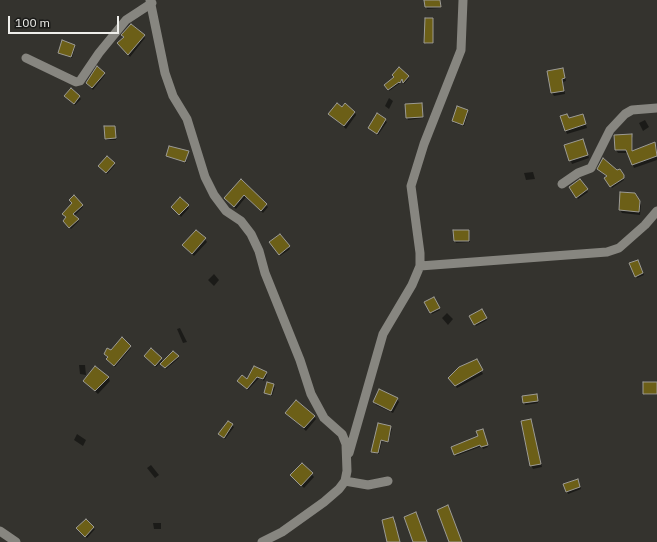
<!DOCTYPE html>
<html>
<head>
<meta charset="utf-8">
<style>
  body { margin:0 }
  #map { position:relative; width:657px; height:542px; overflow:hidden; background:#34332e; font-family:"IBM Plex Sans",sans-serif }
  canvas { display:block }
  .scale { position:absolute; left:8px; top:16px; width:111px; height:18px; box-sizing:border-box; border:2px solid #efefeb; border-top:0; padding-left:5px; font-size:12px; line-height:14px; white-space:nowrap; color:#efefeb; -webkit-text-stroke:3px #1b1b19; paint-order:stroke }
</style>
</head>
<body>
<div id="map">
<canvas width="657" height="542"></canvas>
<div class="scale">100 m</div>
</div>
<script>
const c = document.querySelector('canvas').getContext('2d');
c.lineJoin = 'round';
function fillPath(path, color) { c.fillStyle = color; c.fill(path, 'evenodd'); }
const poly = rows => new Path2D(rows.map(r => 'M' + r).join(''));
function strokePath(path, color, width, dash) { c.strokeStyle = color; c.lineWidth = width; c.lineCap = dash ? 'butt' : 'round'; c.setLineDash(dash || []); c.stroke(path); }
const shadow = poly([
  [425,0,441,0,441,8,427,9],
  [432,19,433,44,426,44,425,42],
  [122,36,144,36,145,38,130,57,120,46,124,38],
  [74,45,75,47,72,58,59,53],
  [563,69,566,81,563,82,565,94,554,96,552,93],
  [104,73,105,75,93,90,88,85,87,83],
  [393,75,408,77,409,78,404,84,403,81,389,91,385,85,395,78],
  [72,90,81,99,75,105,67,98],
  [389,98,393,101,389,109,385,106],
  [421,104,423,118,408,120,406,105],
  [342,108,355,112,356,115,346,129,329,114],
  [467,111,468,113,464,126,454,123,453,121],
  [377,115,387,122,378,135,369,128],
  [561,117,569,119,584,118,587,128,567,134],
  [645,120,649,127,643,131,639,123],
  [115,127,116,140,107,140,106,138],
  [631,135,633,138,633,152,655,144,657,149,657,160,634,168,628,153,618,153,616,150],
  [584,144,589,158,572,164,565,146],
  [188,152,186,163,167,156],
  [114,164,115,165,107,174,99,166],
  [600,171,617,171,621,173,624,180,612,188,606,178,608,177],
  [533,172,535,179,526,180,524,173],
  [580,180,588,192,578,199,570,187],
  [241,181,266,205,268,207,263,213,246,197,236,209,227,201],
  [634,194,641,205,640,215,622,213,620,210],
  [180,198,189,208,181,217,172,207],
  [82,206,83,207,74,216,79,221,71,229,65,223,67,218,64,214],
  [468,231,470,242,456,243,455,241],
  [280,235,290,249,280,256,272,244],
  [205,239,207,242,194,256,184,246],
  [639,263,644,275,637,278,636,276],
  [214,274,219,280,214,286,208,280],
  [433,298,440,310,432,314,426,302],
  [482,310,487,320,476,326,470,316],
  [447,313,453,319,448,325,442,318],
  [180,328,187,342,183,343,177,329],
  [130,347,131,348,115,367,108,361,109,358,105,354,111,351],
  [173,352,179,358,166,369,161,362,156,367,146,358,161,359,163,362],
  [476,360,483,374,457,388,451,381],
  [79,365,85,365,86,375,80,374],
  [266,373,267,375,264,381,259,378,248,390,240,383],
  [108,377,110,381,98,394,84,381],
  [268,383,275,387,272,396,265,393],
  [657,383,657,395,645,395,644,394],
  [523,397,537,397,538,403,525,405],
  [397,399,399,402,393,413,376,405,374,402],
  [287,413,314,416,316,419,306,431],
  [531,420,542,467,533,469,531,465],
  [228,422,234,427,225,439,220,434],
  [379,424,392,429,388,443,382,441,379,454,372,452],
  [483,430,488,447,483,449,482,446,456,456,455,454,479,437],
  [77,434,86,440,83,446,74,440],
  [302,464,314,477,304,488,292,476],
  [151,465,159,475,155,478,147,468],
  [578,482,581,489,568,494,565,485],
  [153,523,161,523,161,529,154,529],
  [93,528,95,529,87,538,79,530]
]);
const building = poly([
  [424,0,440,0,441,7,425,7,424,0],
  [425,18,433,18,433,43,424,43,425,18],
  [131,24,145,35,128,55,117,43,124,37,121,35,131,24],
  [62,40,75,45,71,57,58,53,62,40],
  [97,66,105,73,92,88,86,83,97,66],
  [399,67,409,76,403,83,402,79,400,83,399,82,388,90,384,85,394,77,392,75,399,67],
  [563,68,565,78,562,79,564,91,551,93,547,71,563,68],
  [71,88,80,96,74,104,64,96,71,88],
  [337,103,342,107,345,103,355,112,344,126,328,114,337,103],
  [422,103,423,117,406,118,405,104,422,103],
  [457,106,468,110,463,125,452,121,457,106],
  [377,113,386,119,377,134,368,128,377,113],
  [567,114,569,118,583,114,586,124,565,131,560,116,567,114],
  [104,126,115,126,116,138,105,139,104,126],
  [632,134,632,151,655,142,657,156,632,165,626,150,615,150,614,135,632,134],
  [583,139,588,155,569,161,564,145,583,139],
  [169,146,189,151,185,162,166,156,169,146],
  [107,156,115,163,106,173,98,166,107,156],
  [603,158,617,170,620,169,624,175,624,178,610,187,604,178,607,176,597,169,603,158],
  [241,179,267,204,261,211,244,195,234,207,224,198,241,179],
  [580,179,588,189,576,198,569,187,580,179],
  [620,192,635,193,640,201,639,212,619,210,620,192],
  [74,195,83,205,73,214,79,219,69,228,63,221,66,217,62,214,72,203,69,200,74,195],
  [180,197,189,205,179,215,171,207,180,197],
  [196,230,206,238,192,254,182,245,196,230],
  [453,230,469,230,469,241,454,241,453,230],
  [280,234,290,246,279,255,269,242,280,234],
  [638,260,643,273,635,277,629,263,638,260],
  [434,297,440,308,430,313,424,302,434,297],
  [482,309,487,318,474,325,469,316,482,309],
  [122,337,131,346,114,366,106,359,108,357,104,354,107,348,111,350,122,337],
  [151,348,162,358,155,366,144,356,151,348],
  [173,351,179,356,165,368,160,364,173,351],
  [477,359,483,370,455,386,448,378,459,367,477,359],
  [95,366,109,377,95,391,83,381,95,366],
  [254,366,267,372,263,379,257,377,247,389,237,381,242,375,247,379,254,366],
  [267,382,274,384,271,395,264,393,267,382],
  [643,382,657,382,657,394,643,394,643,382],
  [379,389,398,398,391,411,373,402,379,389],
  [537,394,538,401,523,403,522,396,537,394],
  [296,400,315,416,304,428,285,413,296,400],
  [531,419,541,464,530,466,521,421,531,419],
  [228,421,233,424,224,438,218,434,228,421],
  [378,423,391,426,388,442,381,440,378,453,371,452,378,423],
  [483,429,488,445,481,447,480,445,454,455,451,447,478,436,476,431,483,429],
  [302,463,313,473,301,486,290,475,302,463],
  [578,479,580,487,566,492,563,484,578,479],
  [448,505,462,542,449,542,437,510,448,505],
  [416,512,427,542,413,542,404,517,416,512],
  [393,517,395,523,400,542,387,542,382,520,393,517],
  [86,519,94,527,85,537,76,528,86,519]
]);
const minor = poly([
  [150,0,165,73,173,96,187,119,205,177,214,195,226,211,241,221,251,234,259,251,265,273,300,360,311,394,324,418,342,434,346,444,347,471,345,481,339,489,324,502,282,532,262,542],
  [26,58,76,82,80,81,99,53,126,20,152,3],
  [562,184,578,173,591,168,610,130,625,114,632,110,657,108],
  [420,266,607,252,619,248,645,225,657,211],
  [349,453,383,334,412,285,420,266,420,253,411,186,424,144,461,50,463,0],
  [345,481,368,485,388,481],
  [0,531,16,542]
]);
fillPath(shadow, '#0007');
fillPath(building, '#6c5f17');
strokePath(building, '#9c9b95', 1);
strokePath(minor, '#878680', 9);
</script>
</body>
</html>
